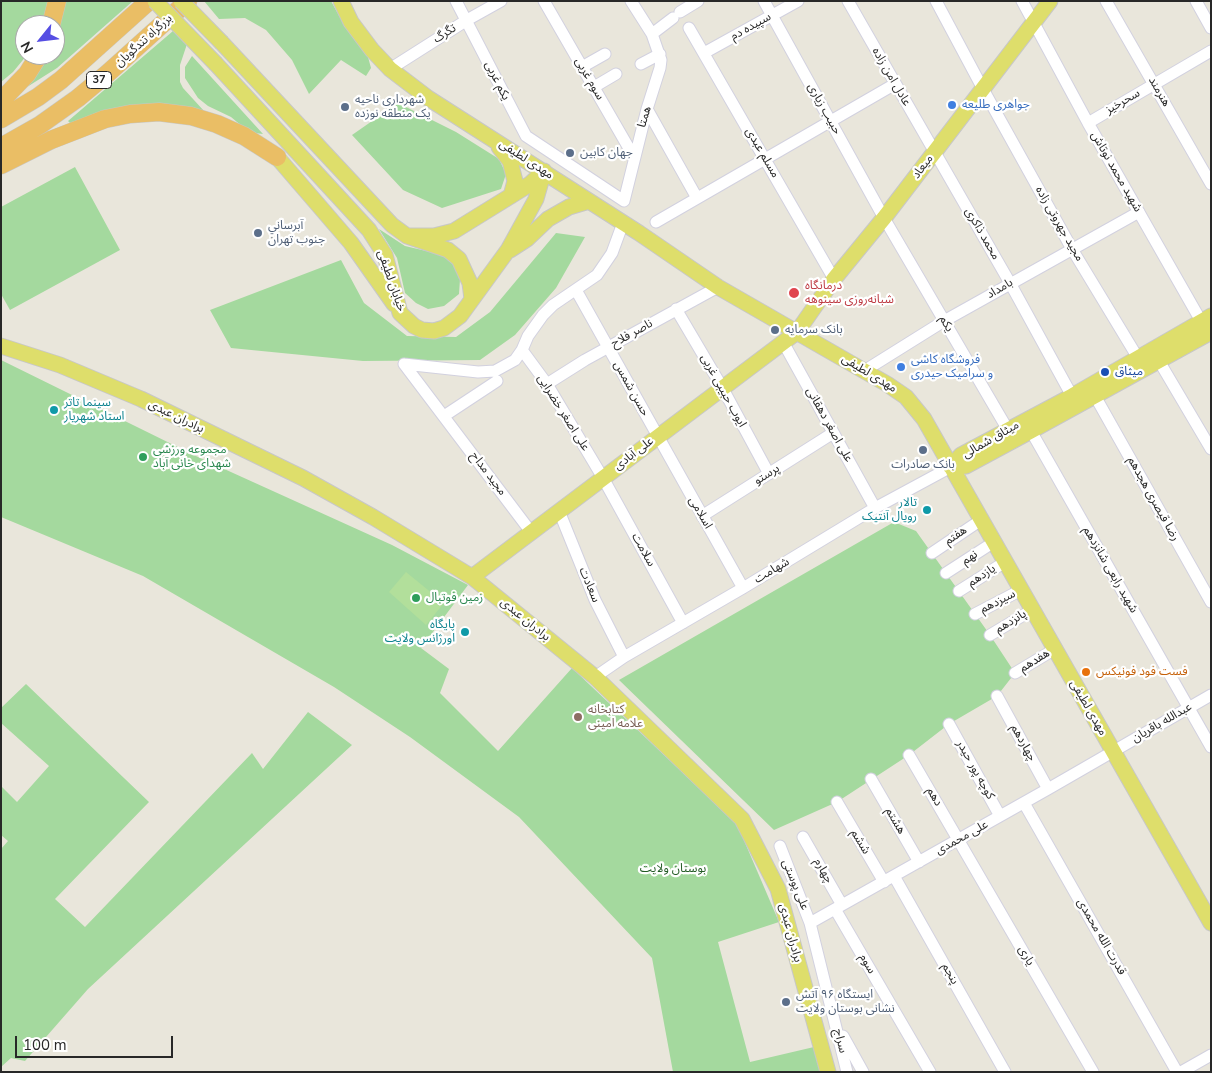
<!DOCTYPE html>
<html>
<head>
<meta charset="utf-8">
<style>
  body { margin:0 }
  #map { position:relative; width:1212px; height:1073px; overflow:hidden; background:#e9e6db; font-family:"Nunito Sans",sans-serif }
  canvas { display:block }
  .frame { position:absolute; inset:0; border:2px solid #282828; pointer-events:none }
  .north { position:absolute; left:15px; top:15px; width:50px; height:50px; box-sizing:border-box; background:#fff; border:1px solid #a9a9a9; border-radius:50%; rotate:241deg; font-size:14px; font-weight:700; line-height:20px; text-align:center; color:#282828 }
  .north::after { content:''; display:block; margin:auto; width:18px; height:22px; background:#564ee3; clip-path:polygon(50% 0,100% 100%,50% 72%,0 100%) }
  .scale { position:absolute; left:15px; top:1036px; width:158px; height:22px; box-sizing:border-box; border:2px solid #282828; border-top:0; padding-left:6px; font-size:15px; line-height:18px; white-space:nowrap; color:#282828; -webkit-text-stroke:4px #fff; paint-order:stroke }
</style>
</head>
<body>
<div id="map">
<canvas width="1212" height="1073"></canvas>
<div class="frame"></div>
<div class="north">N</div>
<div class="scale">100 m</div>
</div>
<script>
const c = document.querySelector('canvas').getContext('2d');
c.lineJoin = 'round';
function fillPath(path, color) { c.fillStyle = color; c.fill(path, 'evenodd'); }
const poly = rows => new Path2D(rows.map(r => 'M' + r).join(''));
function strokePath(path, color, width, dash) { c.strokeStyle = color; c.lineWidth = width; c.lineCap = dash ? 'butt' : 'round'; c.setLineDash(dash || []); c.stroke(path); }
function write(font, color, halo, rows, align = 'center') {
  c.font = font + ' "Nunito Sans","Noto Sans Arabic",sans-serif'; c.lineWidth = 4.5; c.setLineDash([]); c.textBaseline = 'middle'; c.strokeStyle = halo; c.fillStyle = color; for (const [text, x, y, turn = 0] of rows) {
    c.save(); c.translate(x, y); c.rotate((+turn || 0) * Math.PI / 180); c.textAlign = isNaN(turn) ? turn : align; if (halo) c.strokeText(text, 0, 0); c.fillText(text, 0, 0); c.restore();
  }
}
const green = poly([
  [1,1,48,1,42,25,25,25,25,55,27,55,13,72,1,82],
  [64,1,133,1,57,68,27,87,49,55,55,55,55,34],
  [204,1,331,1,343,23,368,57,371,68,366,76,341,60,309,94,292,60,266,30,245,18,219,19],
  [173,31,187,44,180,65,180,82,183,88,204,111,72,125,68,121],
  [192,56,263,134,255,133,243,127,231,117,208,106,198,98,185,78,185,67],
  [398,103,456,132,499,159,506,174,501,189,442,208,403,190,352,135],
  [75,167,120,250,10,310,1,294,1,207],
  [379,229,405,246,439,254,453,262,460,279,459,294,444,306,428,309,416,303,405,293,397,258],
  [556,233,585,237,556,288,515,335,480,360,363,361,231,348,210,310,341,260,364,303,407,336,456,337,490,312],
  [1,360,200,458,392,545,468,585,421,648,449,669,440,693,498,751,572,668,737,824,779,922,718,942,750,1062,814,1047,821,1072,673,1072,652,958,519,817,410,737,334,687,143,576,1,517],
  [894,522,916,531,990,635,1015,673,997,696,949,724,909,755,837,802,774,830,619,680],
  [26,684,149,802,55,899,85,927,252,753,263,769,308,712,352,745,88,989,25,1061,11,1058,1,1067,1,849,8,841,1,835,1,786,17,802,49,766,1,723,1,708]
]);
const pitch = poly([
  [406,572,444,603,426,625,389,592]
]);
const minor = poly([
  [456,1,526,136,624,201,647,109,660,68,661,60,652,34,631,1],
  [544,1,634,157],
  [764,1,884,218,1008,430],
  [848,1,1010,283,1072,396],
  [936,1,983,89,1072,249,1138,358],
  [1022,1,1088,123,1201,321],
  [1106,1,1211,184],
  [1196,1,1211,28],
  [680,12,698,1],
  [689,28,834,279],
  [652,34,673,18],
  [704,53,798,1],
  [641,64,660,54],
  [582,67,605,54],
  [390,69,467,20,501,1],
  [594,87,616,74],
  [647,109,697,198],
  [1088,123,1211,51],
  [656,222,895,84],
  [576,290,743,588],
  [676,309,722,387,769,474],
  [783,342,875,508],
  [522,350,547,384,603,478,683,623],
  [1159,361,1211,449],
  [404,364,478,372,495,371,515,360,522,350,528,336,543,315,553,305,597,275,612,253,623,223],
  [404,364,531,532],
  [864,371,944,321,1139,212],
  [547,384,585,360,718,287],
  [1095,396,1211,602],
  [444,416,497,381],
  [1031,431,1211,747],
  [559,511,595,600,624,657],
  [702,516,833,433],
  [932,553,981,520],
  [946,573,994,542],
  [959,591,1005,562],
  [975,614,1021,590],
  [990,635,1032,610],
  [1015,673,1055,649],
  [595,677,624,657,743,588,875,508,951,467],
  [997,696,1048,789],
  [949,724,1000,816],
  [909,755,1093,1072],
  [871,779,919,862],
  [837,802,884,882],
  [1024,803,1177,1072],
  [803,837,842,905],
  [780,846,810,923,847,1072],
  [894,876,1005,1072],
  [835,909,930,1072],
  [810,923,1048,789,1211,695],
  [843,1036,863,1072],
  [1181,1072,1211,1055]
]);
const major = poly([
  [341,1,351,22,372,50,390,69,428,98,639,233,718,287,887,384,906,397,924,419,1211,923],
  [222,43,392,225,407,236,448,250,459,259,470,283,472,299],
  [216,64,369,230,385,255,400,313,414,326,422,330,434,331,444,328,460,316,508,250,536,199,544,171,530,184,454,231,434,236,407,236],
  [499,147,510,161,515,181,511,196],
  [277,157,351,243,394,304],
  [510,250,527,239,548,219,569,207,589,201],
  [1,346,60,365,141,399,303,478,373,517,472,577,595,677,742,819,778,889,828,1072],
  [951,467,961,455,1072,396,1211,316],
  [951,467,966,466,1031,431,1211,332],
  [472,577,797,332,834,279,884,218,1050,1]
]);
const highway = poly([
  [51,25,57,1],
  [1,101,27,74,39,55],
  [1,119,38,97,61,80,149,1],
  [1,147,40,125,78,98,108,73,188,1],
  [1,165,51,140,105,119,130,114,159,112,191,116,217,124,244,136,277,157]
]);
const majorBridge = poly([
  [155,1,216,64],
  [181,1,222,43]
]);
const markers = [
  [952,105,5,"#3f7fe0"],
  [345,107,5,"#5c6f8a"],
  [570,153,5,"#5c6f8a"],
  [258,233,5,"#5c6f8a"],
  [794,293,6,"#e0444e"],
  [775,330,5,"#5c6f8a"],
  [901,367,5,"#3f7fe0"],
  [1105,372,5,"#1a4fb4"],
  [54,410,5,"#0f9aa8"],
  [923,450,5,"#5c6f8a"],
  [143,457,5,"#2e9e5b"],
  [927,510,5,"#0f9aa8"],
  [416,598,5,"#2e9e5b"],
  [465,632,5,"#0f9aa8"],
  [1086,672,5,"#e8710a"],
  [578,717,5,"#8d6e63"],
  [786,1002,5,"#5c6f8a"]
];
const shields = [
  [99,80,25]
];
const shieldNames = [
  ["37",99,80]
];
const streetNames = [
  ["سپیده دم",751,27,-29],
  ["تگرگ",445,34,-32],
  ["بزرگراه تندگویان",144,41,-42],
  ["عادل امن زاده",891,77,60],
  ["سوم غربی",589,79,60],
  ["یکم غربی",497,81,63],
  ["هنرمند",1159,92,60],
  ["سحرخیز",1123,102,-30],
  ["حبیب زیاری",824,109,61],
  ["همتا",645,117,-74],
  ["مسلم عبدی",762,153,60],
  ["مهدی لطیفی",526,160,33],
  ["میعاد",923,167,-53],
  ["شهید محمد نوتاش",1116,172,60],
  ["مجید جهروتی زاده",1059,224,60],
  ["محمد ذاکری",982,234,60],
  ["خیابان لطیفی",391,281,71],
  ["بامداد",1000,289,-30],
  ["یکم",946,324,60],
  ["ناصر فلاح",632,334,-29],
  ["مهدی لطیفی",869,374,31],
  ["حسن شمس",631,389,61],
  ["ایوب حبیبی غربی",723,391,61],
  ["علی اصغر خضرایی",563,413,58],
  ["برادران عبدی",176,417,26],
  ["علی اصغر دهقانی",829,425,61],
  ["میثاق شمالی",991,440,-30],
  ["علی آبادی",634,454,-37],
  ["مجید مداح",488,474,53],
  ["پرستو",767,475,-32],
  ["رضا قیصری هجدهم",1153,499,61],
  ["اسلامی",700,513,60],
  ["هفتم",956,536,-34],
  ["سلامت",643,550,61],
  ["نهم",970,558,-33],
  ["شهید رابعی شانزدهم",1110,570,60],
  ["شهامت",772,571,-31],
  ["یازدهم",982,576,-33],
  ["سعادت",589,585,67],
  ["سیزدهم",998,602,-27],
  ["برادران عبدی",525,620,39],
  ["پانزدهم",1011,622,-31],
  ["هفدهم",1035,661,-32],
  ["مهدی لطیفی",1088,708,60],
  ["عبدالله باقریان",1162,723,-30],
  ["چهاردهم",1023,743,61],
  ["کوچه پور حیدر",975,770,61],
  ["دهم",934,797,60],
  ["هشتم",895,821,60],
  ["علی محمدی",962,838,-29],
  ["ششم",860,842,59],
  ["چهارم",823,871,61],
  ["علی پوستی",795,885,68],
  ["برادران عبدی",790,933,75],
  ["قدرت الله محمدی",1101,937,60],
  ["یاری",1026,956,60],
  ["سوم",867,964,60],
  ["پنجم",950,974,61],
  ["سراج",840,1041,76]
];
const serviceNames = [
  ["شهرداری ناحیه",355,100],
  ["یک منطقه نوزده",355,114],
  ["جهان کابین",580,153],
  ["آبرساني",268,226],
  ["جنوب تهران",268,240],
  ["بانک سرمایه",785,330],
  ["بانک صادرات",923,465,"center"],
  ["ایستگاه ۹۶ آتش",796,995],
  ["نشانی بوستان ولایت",796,1009]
];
const shopNames = [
  ["جواهری طلیعه",962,105],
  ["فروشگاه کاشی",911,360],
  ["و سرامیک حیدری",911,374]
];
const healthNames = [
  ["درمانگاه",805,286],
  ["شبانه‌روزی سینوهه",805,300]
];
const transitNames = [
  ["میثاق",1115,372]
];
const cultureNames = [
  ["سینما تاتر",64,403,"left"],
  ["استاد شهریار",64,417,"left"],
  ["تالار",917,503],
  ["رویال آنتیک",917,517],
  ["پایگاه",455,625],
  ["اورژانس ولایت",455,639]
];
const leisureNames = [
  ["مجموعه ورزشی",153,450],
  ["شهدای خانی آباد",153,464],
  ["زمین فوتبال",426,598]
];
const foodNames = [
  ["فست فود فونیکس",1096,672]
];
const educationNames = [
  ["کتابخانه",588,710],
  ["علامه امینی",588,724]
];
const parkNames = [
  ["بوستان ولایت",673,869]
];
fillPath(green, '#a4d99e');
fillPath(pitch, '#b2df9b');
strokePath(minor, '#d2d1df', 13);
strokePath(major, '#c7c7c7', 17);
strokePath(highway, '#c7c7c7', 19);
strokePath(minor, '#fff', 11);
strokePath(major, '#dede6b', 15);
strokePath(highway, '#eabe65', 18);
strokePath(majorBridge, '#c7c7c7', 17, []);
strokePath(majorBridge, '#dede6b', 15);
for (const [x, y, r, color] of markers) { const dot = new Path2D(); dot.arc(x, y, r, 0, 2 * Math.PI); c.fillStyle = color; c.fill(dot); strokePath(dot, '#fff', 2); }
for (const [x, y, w] of shields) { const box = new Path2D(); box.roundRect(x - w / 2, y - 8.5, w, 17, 4); c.fillStyle = '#fff'; c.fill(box); strokePath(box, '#282828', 1); }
write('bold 11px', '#282828', null, shieldNames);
write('12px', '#282828', '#fff', streetNames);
write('12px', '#4e5e75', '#fff', serviceNames, 'left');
write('12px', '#366cbe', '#fff', shopNames, 'left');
write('12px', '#be3a42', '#fff', healthNames, 'left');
write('12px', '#164399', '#fff', transitNames, 'left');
write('12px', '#0d838f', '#fff', cultureNames, 'right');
write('12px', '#27864d', '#fff', leisureNames, 'left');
write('12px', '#c56008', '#fff', foodNames, 'left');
write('12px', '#785e54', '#fff', educationNames, 'left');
write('12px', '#225b24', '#fff', parkNames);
</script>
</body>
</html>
